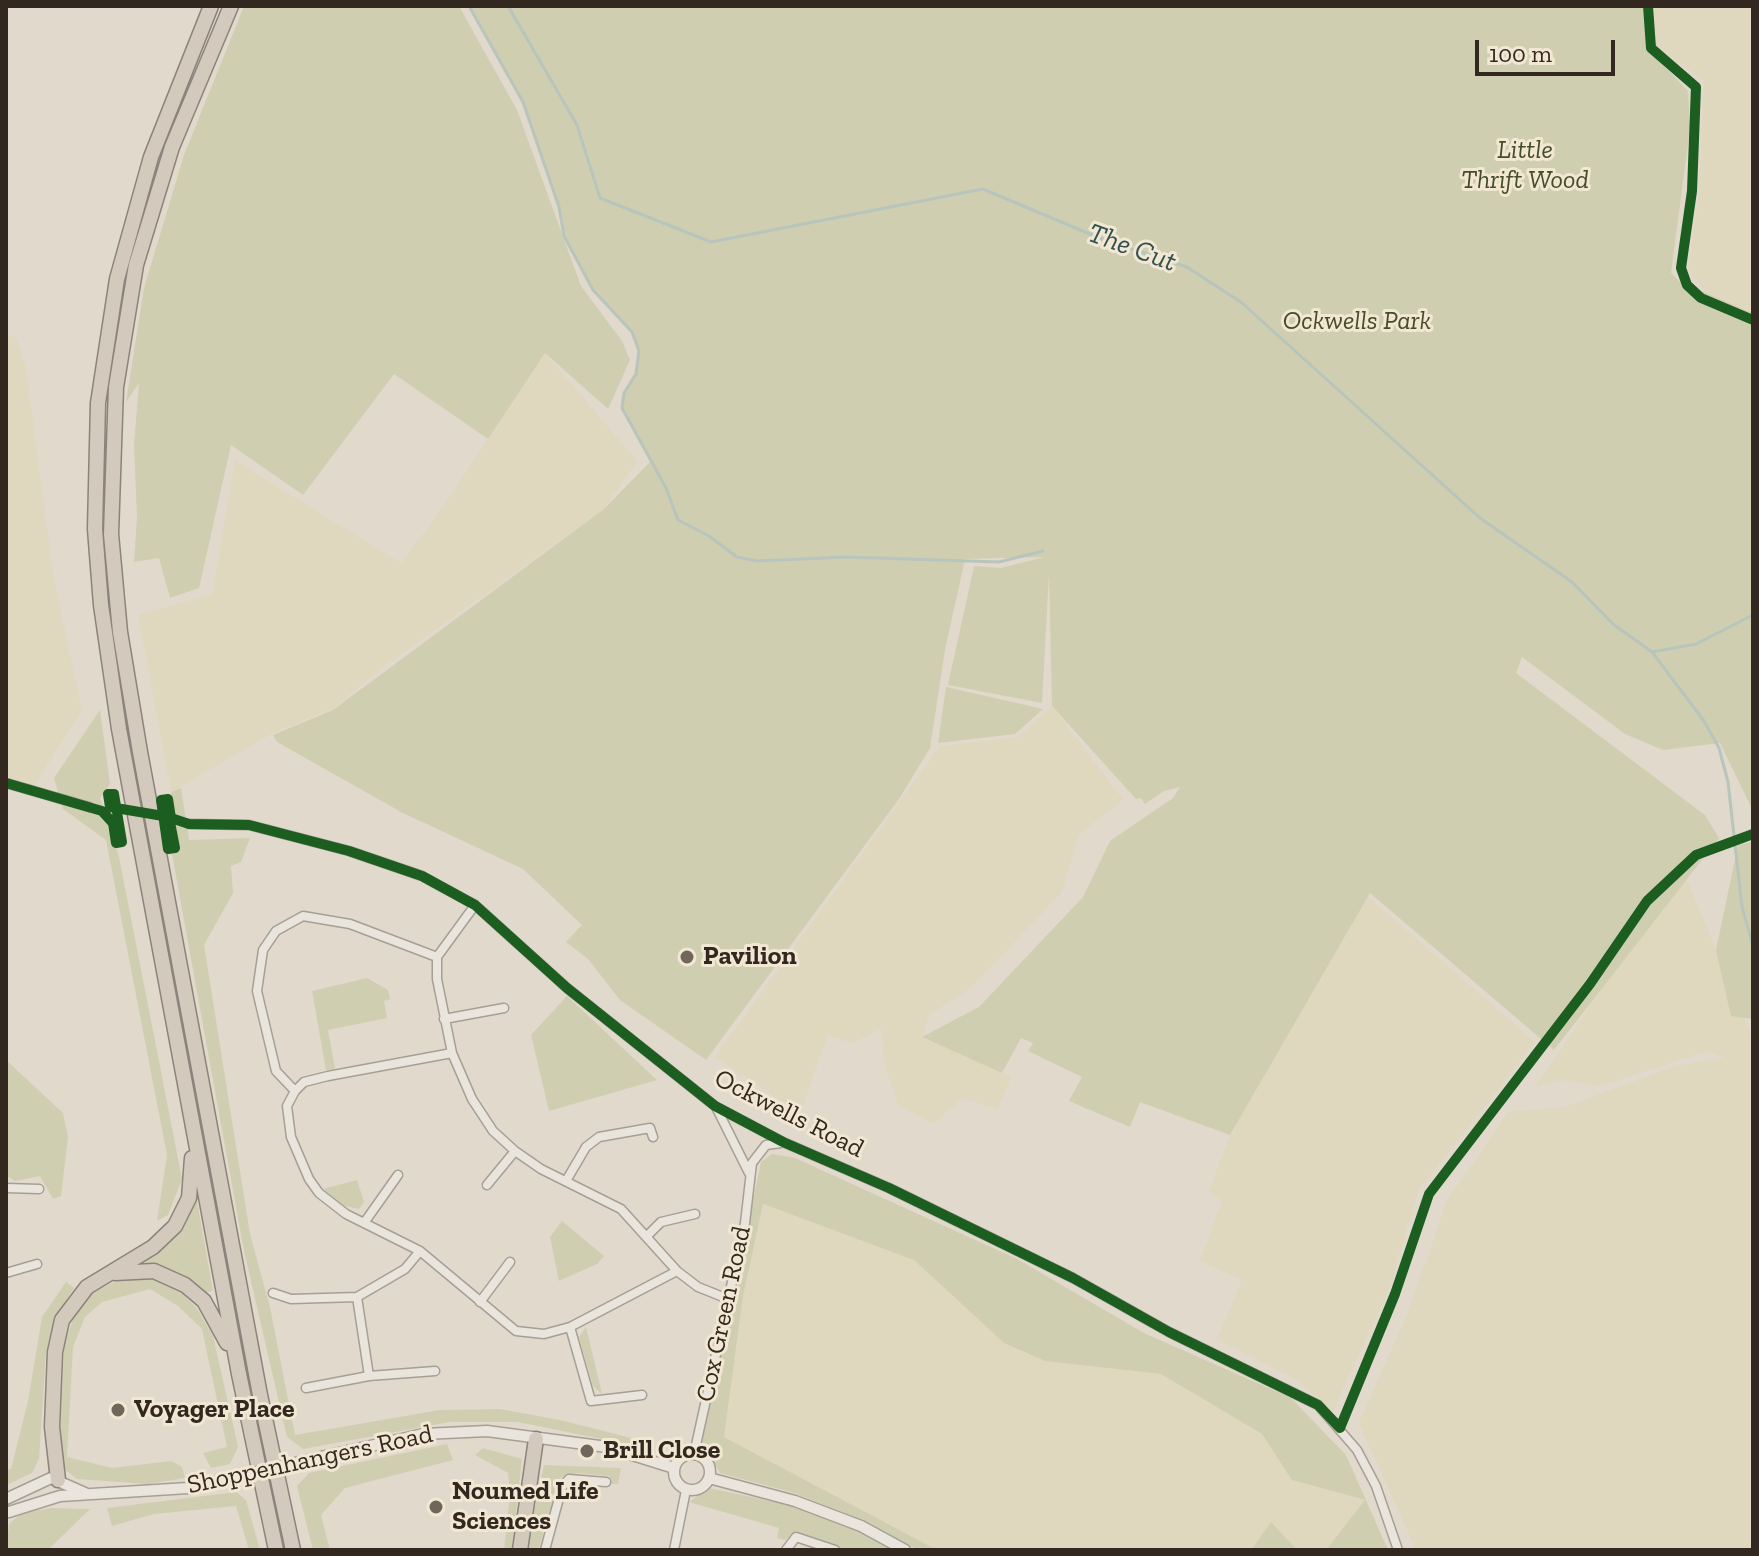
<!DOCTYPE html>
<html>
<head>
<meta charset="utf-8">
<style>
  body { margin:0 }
  #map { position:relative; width:1759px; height:1556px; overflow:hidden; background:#e1d9cc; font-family:"Zilla Slab",serif }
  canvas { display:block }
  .frame { position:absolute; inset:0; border:8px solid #33281f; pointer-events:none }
  .scale { position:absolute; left:1475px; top:40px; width:140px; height:36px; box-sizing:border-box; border:4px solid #33281f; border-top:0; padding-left:10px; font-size:24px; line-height:28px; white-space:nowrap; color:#33281f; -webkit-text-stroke:6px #f1e7d3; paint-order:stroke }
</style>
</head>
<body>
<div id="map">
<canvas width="1759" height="1556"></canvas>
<div class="frame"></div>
<div class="scale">100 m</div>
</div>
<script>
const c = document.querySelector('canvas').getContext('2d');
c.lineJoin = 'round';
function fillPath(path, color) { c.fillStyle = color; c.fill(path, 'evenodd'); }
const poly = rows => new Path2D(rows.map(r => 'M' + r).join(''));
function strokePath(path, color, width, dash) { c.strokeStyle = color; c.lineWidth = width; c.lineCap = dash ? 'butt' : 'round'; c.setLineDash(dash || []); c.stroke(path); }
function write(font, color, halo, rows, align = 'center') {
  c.font = font + ' "Zilla Slab",serif'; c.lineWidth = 6; c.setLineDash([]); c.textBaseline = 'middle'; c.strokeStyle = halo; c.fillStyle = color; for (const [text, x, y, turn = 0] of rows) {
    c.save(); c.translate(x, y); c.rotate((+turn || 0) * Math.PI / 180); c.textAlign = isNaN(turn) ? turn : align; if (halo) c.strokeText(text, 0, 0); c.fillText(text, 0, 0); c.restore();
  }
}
const farmland = poly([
  [1653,6,1753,6,1753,311,1708,295,1688,271,1699,194,1704,81,1654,44],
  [6,334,16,338,26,369,54,579,82,710,34,786,6,777],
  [545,353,637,461,604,509,379,670,334,708,273,733,171,792,138,615,212,594,235,461,401,563,442,509],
  [1052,706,1123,800,1079,834,1062,892,972,987,929,1015,922,1037,1011,1077,998,1110,963,1098,933,1124,898,1104,884,1063,881,1029,852,1043,828,1035,800,1113,715,1057,940,746,1018,737],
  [1685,875,1753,1039,1753,1550,1416,1550,1359,1423,1408,1312,1447,1201,1508,1112,1565,1107,1675,1066,1725,1058,1708,1051,1600,1086,1560,1080,1535,1087,1584,1016,1624,949],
  [1368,897,1535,1042,1419,1190,1387,1294,1332,1412,1299,1381,1217,1339,1242,1280,1200,1261,1222,1201,1209,1192,1230,1135],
  [762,1204,914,1260,1004,1343,1045,1361,1161,1374,1262,1434,1292,1480,1366,1501,1326,1550,1297,1550,1271,1522,1251,1550,937,1550,724,1437,743,1296]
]);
const green = poly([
  [244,6,459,6,517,110,581,286,622,341,630,360,608,409,545,353,488,439,394,374,303,495,231,445,199,588,170,598,159,558,134,562,137,518,134,445,139,383,126,402,144,288,184,155],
  [469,6,1643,6,1647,48,1688,91,1690,129,1671,273,1690,292,1696,289,1753,313,1753,811,1720,743,1663,750,1625,734,1522,657,1516,673,1705,815,1719,838,1554,1050,1370,893,1230,1135,1140,1102,1130,1127,1069,1101,1082,1077,1028,1051,1033,1043,1021,1038,1002,1073,922,1037,979,1007,1083,897,1110,841,1173,798,1180,787,1164,791,1145,804,1141,798,1136,799,1052,706,1049,574,1042,703,948,685,974,566,1001,568,1044,557,965,559,945,650,930,748,899,799,706,1060,620,1000,588,959,566,942,582,925,523,869,401,812,277,742,273,735,333,710,604,509,651,461,622,408,624,393,636,374,639,351,632,333,593,290,564,236,559,207,523,102],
  [946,687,1043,709,1015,734,938,743],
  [100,710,110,784,100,798,119,857,182,1179,168,1215,157,1221,167,1155,106,840,63,809,54,778],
  [181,788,189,840,250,838,241,862,231,866,233,893,204,945,250,1234,270,1307,295,1435,440,1410,500,1409,560,1420,651,1443,646,1448,518,1422,450,1422,303,1449,287,1437,244,1251,172,854,179,851,171,792],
  [1753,842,1753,1019,1731,1016,1716,950,1738,845],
  [367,978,388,990,390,999,384,1001,387,1018,328,1030,335,1069,326,1070,312,991],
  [567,996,657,1080,549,1111,531,1035],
  [6,1060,63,1113,68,1137,61,1196,53,1199,40,1176,15,1181,6,1175],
  [772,1154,795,1158,1017,1259,1144,1333,1291,1398,1346,1455,1388,1550,1326,1550,1365,1500,1292,1480,1262,1434,1161,1374,1045,1361,1004,1343,914,1260,763,1204,743,1296,724,1437,937,1550,918,1550,863,1520,794,1493,720,1473,702,1442,761,1162],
  [357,1180,364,1202,359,1209,341,1205,323,1189],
  [195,1190,213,1291,204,1293,134,1266],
  [562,1221,604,1256,597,1264,559,1281,550,1237],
  [150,1277,177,1289,196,1307,213,1336,238,1447,230,1464,211,1468,203,1453,227,1447,202,1329,178,1306,150,1289,102,1302,85,1317,73,1347,67,1457,112,1468,171,1461,182,1467,185,1478,148,1484,77,1479,59,1465,64,1347,74,1315,93,1293,120,1279],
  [66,1282,74,1288,54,1320,46,1352,39,1459,32,1473,6,1485,6,1470,11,1469,28,1401,42,1317],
  [586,1327,593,1356,602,1394,593,1386,579,1337],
  [447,1444,453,1460,345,1488,321,1515,330,1550,313,1550,297,1486,309,1473],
  [483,1448,522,1459,512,1550,504,1550,510,1494,508,1473,475,1455],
  [544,1465,621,1468,618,1484,612,1484,609,1476,578,1473,561,1477,538,1550,526,1550],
  [709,1488,794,1506,859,1531,896,1550,842,1550,795,1533,785,1540,777,1538,779,1528,689,1502],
  [236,1492,246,1500,260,1550,249,1550,236,1506,154,1514,112,1526,107,1508],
  [51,1508,90,1509,48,1550,6,1550,9,1524,22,1513],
  [1271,1522,1297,1550,1251,1550]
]);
const stream = poly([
  [469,6,523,102,559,207,564,236,593,290,632,332,639,351,636,374,624,393,622,408,666,488,678,520,709,536,737,557,757,561,846,557,999,562,1043,551],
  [508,6,577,125,600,198,711,242,983,189,1104,240,1187,267,1242,303,1480,518,1572,582,1613,624,1652,652,1696,644,1753,615],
  [1652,652,1704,721,1719,748,1728,782,1742,907,1753,946]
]);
const minor = poly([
  [6,783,89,807],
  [189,824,249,825,349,851,422,876,475,905,567,988,715,1106,783,1142,889,1188,1073,1278,1169,1332,1318,1405,1357,1450,1376,1486,1398,1550],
  [475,905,437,957,437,979,452,1053,472,1099,493,1131,515,1151,541,1169,621,1209,677,1271,698,1287,728,1299],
  [444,1019,504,1008],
  [452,1053,328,1076,304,1082,295,1091,287,1106,291,1137,309,1179,319,1193,346,1214,420,1251,516,1331,544,1334,570,1327,677,1271],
  [295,1091,276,1071,257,991,263,950,276,931,303,916,350,924,437,957],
  [716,1107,749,1173],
  [566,1181,586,1147,599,1137,650,1128,653,1137],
  [487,1185,515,1151],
  [6,1188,39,1189],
  [364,1223,398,1175],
  [647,1236,661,1222,695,1214],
  [6,1273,37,1264],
  [273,1293,291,1299,357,1297,405,1269,420,1251],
  [357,1297,369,1376],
  [480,1302,510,1262],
  [570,1327,591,1401,642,1395],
  [306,1388,369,1376,435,1371],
  [694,1454,745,1223,752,1163,766,1145,781,1143],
  [545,1550,562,1487,569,1479,606,1482],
  [674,1550,686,1490],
  [786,1550,796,1537,835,1550]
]);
const tertiary = poly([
  '674 1472a18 18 0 1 1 36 0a18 18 0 1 1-36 0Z',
  [312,1459,424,1434,487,1431,607,1447,674,1468],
  [709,1478,795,1501,861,1526,905,1550],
  [6,1499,51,1478,85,1493],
  [9,1512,60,1496,188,1488,220,1481]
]);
const motorway = poly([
  [211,6,151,157,117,279,98,403,95,529,101,605,119,729,239,1374,276,1550],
  [231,6,172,147,136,265,116,387,111,534,120,632,140,752,260,1395,293,1550],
  [115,1273,154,1271,185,1285,204,1301,227,1343],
  [58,1480,52,1427,55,1352,62,1320,87,1287,153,1247,175,1226,189,1198,192,1158],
  [520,1550,536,1439]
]);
const tertiaryBridge = poly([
  [220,1481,312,1459]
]);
const cycleway = poly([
  [1648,6,1651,48,1696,87,1692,191,1681,268,1687,285,1701,298,1753,320],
  [6,783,102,811,113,823,116,843,122,842,114,794,108,794,110,807,169,817,175,848,168,849,161,800,168,799,171,818,189,824,249,825,349,851,422,876,475,905,567,988,715,1106,783,1142,889,1188,1073,1278,1169,1332,1318,1405,1340,1428,1395,1294,1429,1194,1590,984,1647,901,1696,855,1753,834]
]);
const markers = [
  [687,957,8,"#70665c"],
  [118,1410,8,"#70665c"],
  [587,1451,8,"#70665c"],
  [436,1507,8,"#70665c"]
];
const parkNames = [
  ["Little",1525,151],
  ["Thrift Wood",1525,181],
  ["Ockwells Park",1357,322]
];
const poiNames = [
  ["Pavilion",703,957],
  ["Voyager Place",134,1410],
  ["Brill Close",603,1451],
  ["Noumed Life",452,1492],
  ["Sciences",452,1522]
];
const streetNames = [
  ["Ockwells Road",789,1114,27],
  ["Cox Green Road",724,1314,-78],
  ["Shoppenhangers Road",310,1460,-12]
];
const waterNames = [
  ["The Cut",1132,248,20]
];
fillPath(farmland, '#dfd7be');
fillPath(green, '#d0ceb0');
strokePath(stream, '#b7c5bc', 3);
strokePath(minor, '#a69f96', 11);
strokePath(tertiary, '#a69f96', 13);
strokePath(motorway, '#8b847c', 17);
strokePath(minor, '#e9e5dd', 8);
strokePath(tertiary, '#e9e5dd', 10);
strokePath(motorway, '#d3cabd', 14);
strokePath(tertiaryBridge, '#a69f96', 13, []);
strokePath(tertiaryBridge, '#e9e5dd', 10);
strokePath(cycleway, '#1b5e20', 10);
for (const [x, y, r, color] of markers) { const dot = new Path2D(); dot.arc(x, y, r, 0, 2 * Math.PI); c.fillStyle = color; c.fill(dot); strokePath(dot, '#f1e7d3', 3); }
write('italic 26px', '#454d28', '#f1e7d3', parkNames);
write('bold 26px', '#33281f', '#f1e7d3', poiNames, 'left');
write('26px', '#33281f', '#f1e7d3', streetNames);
write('italic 28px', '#30514e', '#f1e7d3', waterNames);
</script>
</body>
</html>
